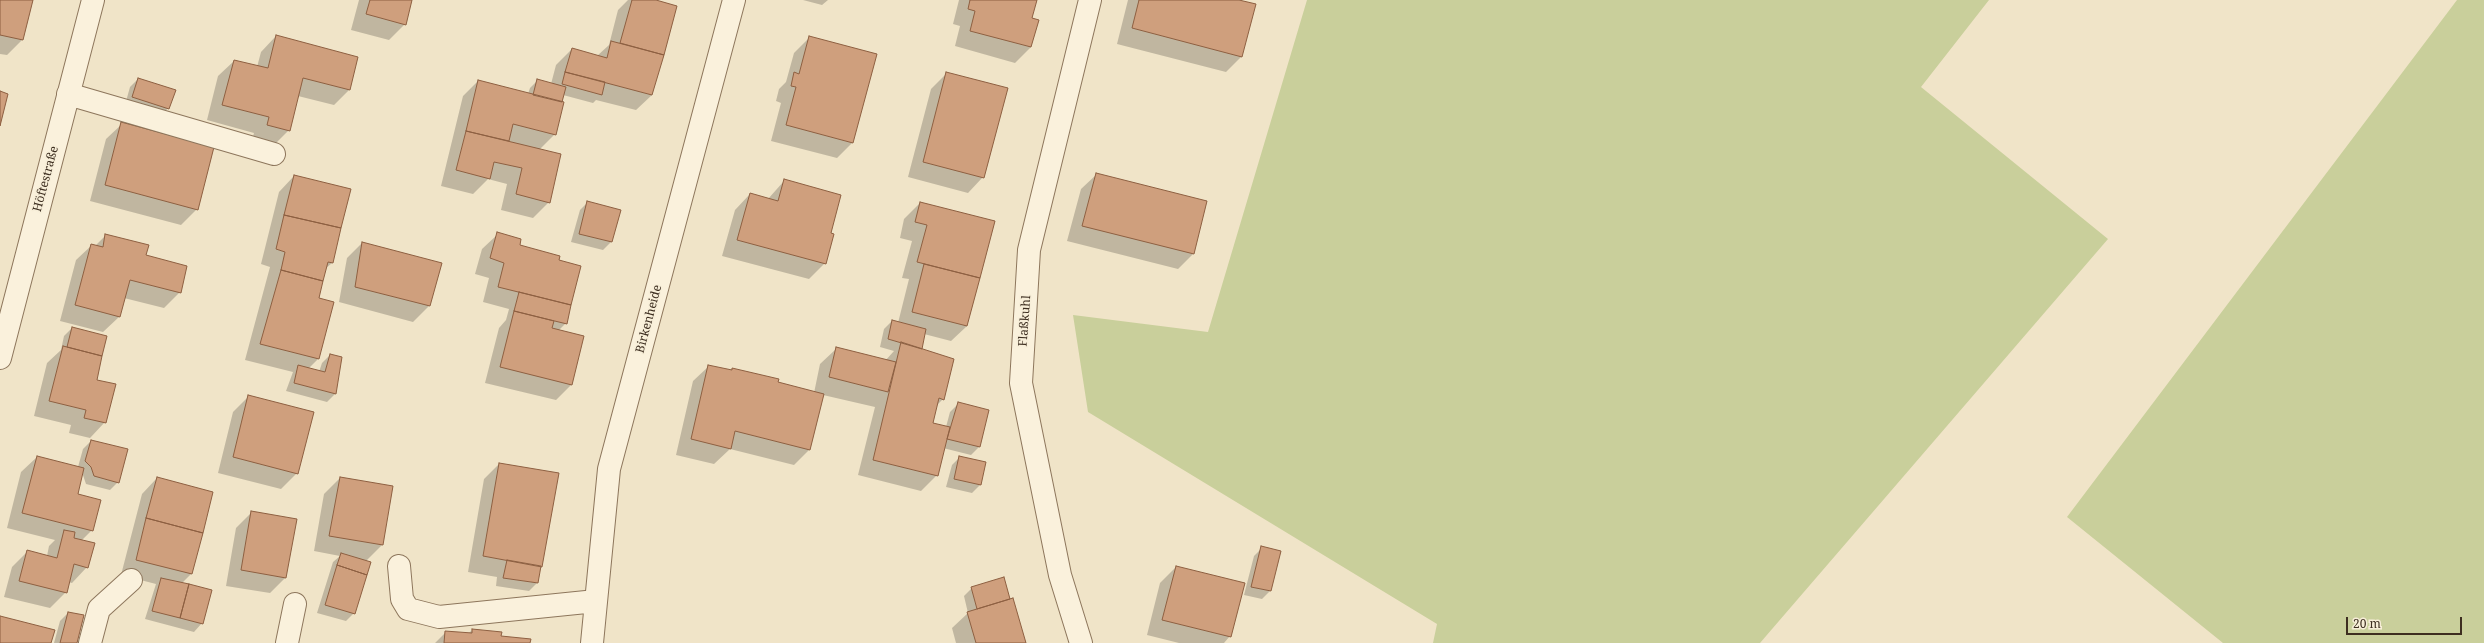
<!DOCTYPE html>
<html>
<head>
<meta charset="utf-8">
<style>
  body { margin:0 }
  #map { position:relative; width:2484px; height:643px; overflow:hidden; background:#f0e4c8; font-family:"Noto Serif",serif }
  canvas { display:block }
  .scale { position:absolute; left:2346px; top:617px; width:116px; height:18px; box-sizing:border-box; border:2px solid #3d2e20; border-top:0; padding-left:5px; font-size:12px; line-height:14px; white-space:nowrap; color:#3d2e20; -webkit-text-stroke:3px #f7eed8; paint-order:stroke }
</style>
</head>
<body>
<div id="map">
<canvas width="2484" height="643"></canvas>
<div class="scale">20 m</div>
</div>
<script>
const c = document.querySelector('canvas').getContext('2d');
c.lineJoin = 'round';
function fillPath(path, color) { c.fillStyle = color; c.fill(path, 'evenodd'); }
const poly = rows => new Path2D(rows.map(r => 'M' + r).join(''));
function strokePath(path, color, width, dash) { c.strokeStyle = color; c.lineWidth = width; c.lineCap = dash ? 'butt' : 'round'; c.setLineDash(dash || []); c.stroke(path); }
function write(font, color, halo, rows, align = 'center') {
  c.font = font + ' "Noto Serif",serif'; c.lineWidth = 3; c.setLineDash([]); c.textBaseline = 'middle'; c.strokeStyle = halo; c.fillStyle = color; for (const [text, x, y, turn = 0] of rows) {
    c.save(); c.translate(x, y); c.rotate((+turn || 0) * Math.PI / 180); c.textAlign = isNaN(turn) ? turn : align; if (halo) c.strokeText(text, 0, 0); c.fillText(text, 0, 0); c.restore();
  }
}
const green = poly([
  [1307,0,1989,0,1921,87,2108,239,1760,643,1433,643,1437,624,1088,412,1073,315,1208,332],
  [2457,0,2484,0,2484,643,2223,643,2067,517]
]);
const shadow = poly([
  [0,0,32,0,22,40,7,55,0,54],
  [359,0,411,0,405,24,389,40,351,30],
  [628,0,653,0,676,6,652,95,636,110,596,100,593,103,563,95,555,134,539,150,549,202,533,218,501,210,507,184,488,179,473,194,441,186,463,96,478,81,528,94,530,88,538,80,551,84,556,65,572,49,597,56,609,45,618,10],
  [803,0,828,0,822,5],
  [959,0,1036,0,1031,19,1038,21,1031,47,1015,63,955,46,960,26,953,24],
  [1128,0,1235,0,1242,56,1226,72,1117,44],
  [276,36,357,58,349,90,334,105,298,96,289,130,273,146,252,140,254,133,207,120,218,76,234,61,257,67,261,52],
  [810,37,876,54,852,143,837,158,771,141,781,103,776,101,779,89,786,82,794,53],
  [947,73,983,177,968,193,908,177,931,89],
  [138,79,168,108,160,117,125,105,130,87],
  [122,124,197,209,181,225,90,201,106,139],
  [1097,174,1193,254,1178,269,1067,241,1081,189],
  [294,176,349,190,332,263,325,269,318,299,332,303,318,359,308,369,319,372,322,363,330,355,341,358,335,394,327,402,286,391,293,372,245,360,270,267,261,264,279,192],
  [784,181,825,263,809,279,722,256,735,210,750,194,768,199],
  [588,202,611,242,603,250,571,242,580,210],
  [920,203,994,222,967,326,951,341,924,334,920,349,943,399,936,406,932,423,946,427,950,412,959,403,979,447,971,455,943,448,937,475,921,491,858,475,875,407,823,395,810,449,794,465,730,449,714,464,676,455,693,381,709,366,730,371,732,369,814,393,820,364,836,349,885,361,894,351,880,347,884,329,892,321,898,323,909,279,902,278,912,241,900,238,904,219],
  [498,234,519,246,558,261,566,323,558,331,571,385,556,400,485,383,499,328,506,320,509,309,483,302,489,278,475,274,482,249],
  [106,235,145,256,180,292,164,308,124,298,119,317,103,332,60,321,76,260,92,245,95,246],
  [362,243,440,263,429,306,413,322,339,302,347,258],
  [72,328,106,337,96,380,105,422,90,438,69,433,71,425,34,416,47,363,61,350,64,336],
  [249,396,297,473,281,489,218,473,233,412],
  [91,441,118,482,110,490,86,484,82,472,77,495,92,530,81,541,87,567,72,583,68,582,66,592,50,608,4,597,12,567,28,551,47,556,49,546,55,540,7,528,21,472,37,457,78,467,83,449],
  [960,457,985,463,980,485,972,493,946,487,952,465],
  [499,464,540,568,537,583,529,591,496,586,497,577,468,572,484,479],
  [157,478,191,574,181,584,202,623,194,632,145,619,156,584,121,575,142,494],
  [340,478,392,487,382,545,366,561,354,613,346,621,317,613,333,562,340,556,314,551,324,494],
  [252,512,285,578,270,593,226,586,236,528],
  [1262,548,1270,591,1262,599,1244,595,1254,556],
  [1176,567,1230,636,1224,643,1179,643,1147,635,1160,583],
  [972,588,1025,643,956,643,952,628,968,613,964,596],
  [68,613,76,643,54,643,60,621],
  [472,630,500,637,529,643,435,643,446,632,468,634]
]);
const building = poly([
  [0,0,33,0,23,40,0,35,0,0],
  [370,0,412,0,406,25,366,14,370,0],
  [632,0,656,0,677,6,664,55,620,43,632,0],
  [970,0,1037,0,1032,18,1039,20,1031,47,970,31,975,11,968,9,970,0],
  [1139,0,1239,0,1256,4,1242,57,1132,28,1139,0],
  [276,35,358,57,350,90,303,78,290,131,267,125,269,117,222,105,234,60,268,68,276,35],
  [809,36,877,54,853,143,786,125,796,87,791,86,794,72,799,74,809,36],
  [611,41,664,55,652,95,565,72,572,48,607,58,611,41],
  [565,72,605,82,602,95,562,84,565,72],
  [946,72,1008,88,984,178,923,162,946,72],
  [138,78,176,90,169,109,132,97,138,78],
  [537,79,566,87,562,102,533,95,537,79],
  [478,80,564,102,556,135,513,124,509,141,466,131,478,80],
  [0,91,8,94,0,126,0,91],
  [121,122,214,147,198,210,105,185,121,122],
  [466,131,561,154,550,203,516,194,522,168,494,162,490,179,456,170,466,131],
  [1096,173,1207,201,1194,254,1082,226,1096,173],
  [294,175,351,189,341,228,284,215,294,175],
  [784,179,841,195,831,233,834,234,826,264,737,240,750,193,778,201,784,179],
  [587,201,621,210,612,242,579,234,587,201],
  [920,202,995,221,980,278,917,262,927,225,915,222,920,202],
  [284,215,341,228,333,263,328,262,323,281,281,270,285,252,276,249,284,215],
  [497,232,521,239,520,245,560,256,559,260,581,266,571,305,498,287,504,263,490,258,497,232],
  [105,234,149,245,146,255,187,266,181,293,130,280,120,317,75,305,91,244,103,247,105,234],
  [362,242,442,263,430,306,355,287,362,242],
  [924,264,980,278,967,326,912,312,924,264],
  [281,270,323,281,319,298,334,302,319,359,260,344,281,270],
  [519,292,571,305,567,324,514,311,519,292],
  [514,311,554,321,552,328,584,336,572,385,500,367,514,311],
  [892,320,926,329,922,349,888,339,892,320],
  [72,327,107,336,102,356,67,347,72,327],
  [901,342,954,359,944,400,939,398,933,423,950,427,938,476,873,460,901,342],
  [63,346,102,356,97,380,116,384,106,423,84,418,86,410,49,401,63,346],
  [836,347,896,362,888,392,829,377,836,347],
  [330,354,342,357,336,394,294,383,298,365,325,372,330,354],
  [708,365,732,370,732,368,779,379,778,382,824,394,810,450,735,431,731,449,691,439,708,365],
  [248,395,314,412,298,474,233,457,248,395],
  [958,402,989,410,980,447,947,439,958,402],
  [91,440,128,449,119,483,94,476,91,467,85,461,91,440],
  [37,456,84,468,78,494,101,500,93,531,22,513,37,456],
  [959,456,986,462,981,485,954,479,959,456],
  [499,463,559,473,542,567,483,556,499,463],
  [157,477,213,492,203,533,146,518,157,477],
  [340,477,393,486,383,545,329,536,340,477],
  [251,511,297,519,286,578,241,570,251,511],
  [146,518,203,533,192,574,136,560,146,518],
  [64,530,75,532,74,538,95,543,88,568,74,564,67,593,19,581,27,550,57,558,64,530],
  [1261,546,1281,551,1271,591,1251,587,1261,546],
  [341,553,371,562,367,575,337,565,341,553],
  [507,560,541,566,538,583,503,578,507,560],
  [337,565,367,575,355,614,325,605,337,565],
  [1176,566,1245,583,1231,637,1162,620,1176,566],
  [1004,577,1010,599,977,609,971,587,1004,577],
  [161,578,189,584,180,618,152,611,161,578],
  [189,584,212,590,203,624,180,618,189,584],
  [1013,598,1026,643,976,643,967,612,1013,598],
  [68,612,84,615,77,643,60,643,68,612],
  [0,616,55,630,51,643,0,643,0,616],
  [472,629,502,632,501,636,531,639,530,643,444,643,445,631,472,633,472,629]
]);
const minor = poly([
  [68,94,274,154],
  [0,358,93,0],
  [399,566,402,599,408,609,439,617,596,601],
  [90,643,99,609,131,580],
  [287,643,295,604],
  [592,643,609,469,734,0],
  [1081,643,1060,575,1021,383,1029,250,1090,0]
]);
const streetNames = [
  ["Höftestraße",46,179,-75],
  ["Birkenheide",649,319,-75],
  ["Flaßkuhl",1025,321,-86]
];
fillPath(green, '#c9cf9b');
fillPath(shadow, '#0003');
fillPath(building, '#cf9f7d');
strokePath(building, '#8d5f41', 1);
strokePath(minor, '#8d765c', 24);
strokePath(minor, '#faf1dc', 22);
write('12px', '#3d2e20', '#f7eed8', streetNames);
</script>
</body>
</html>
